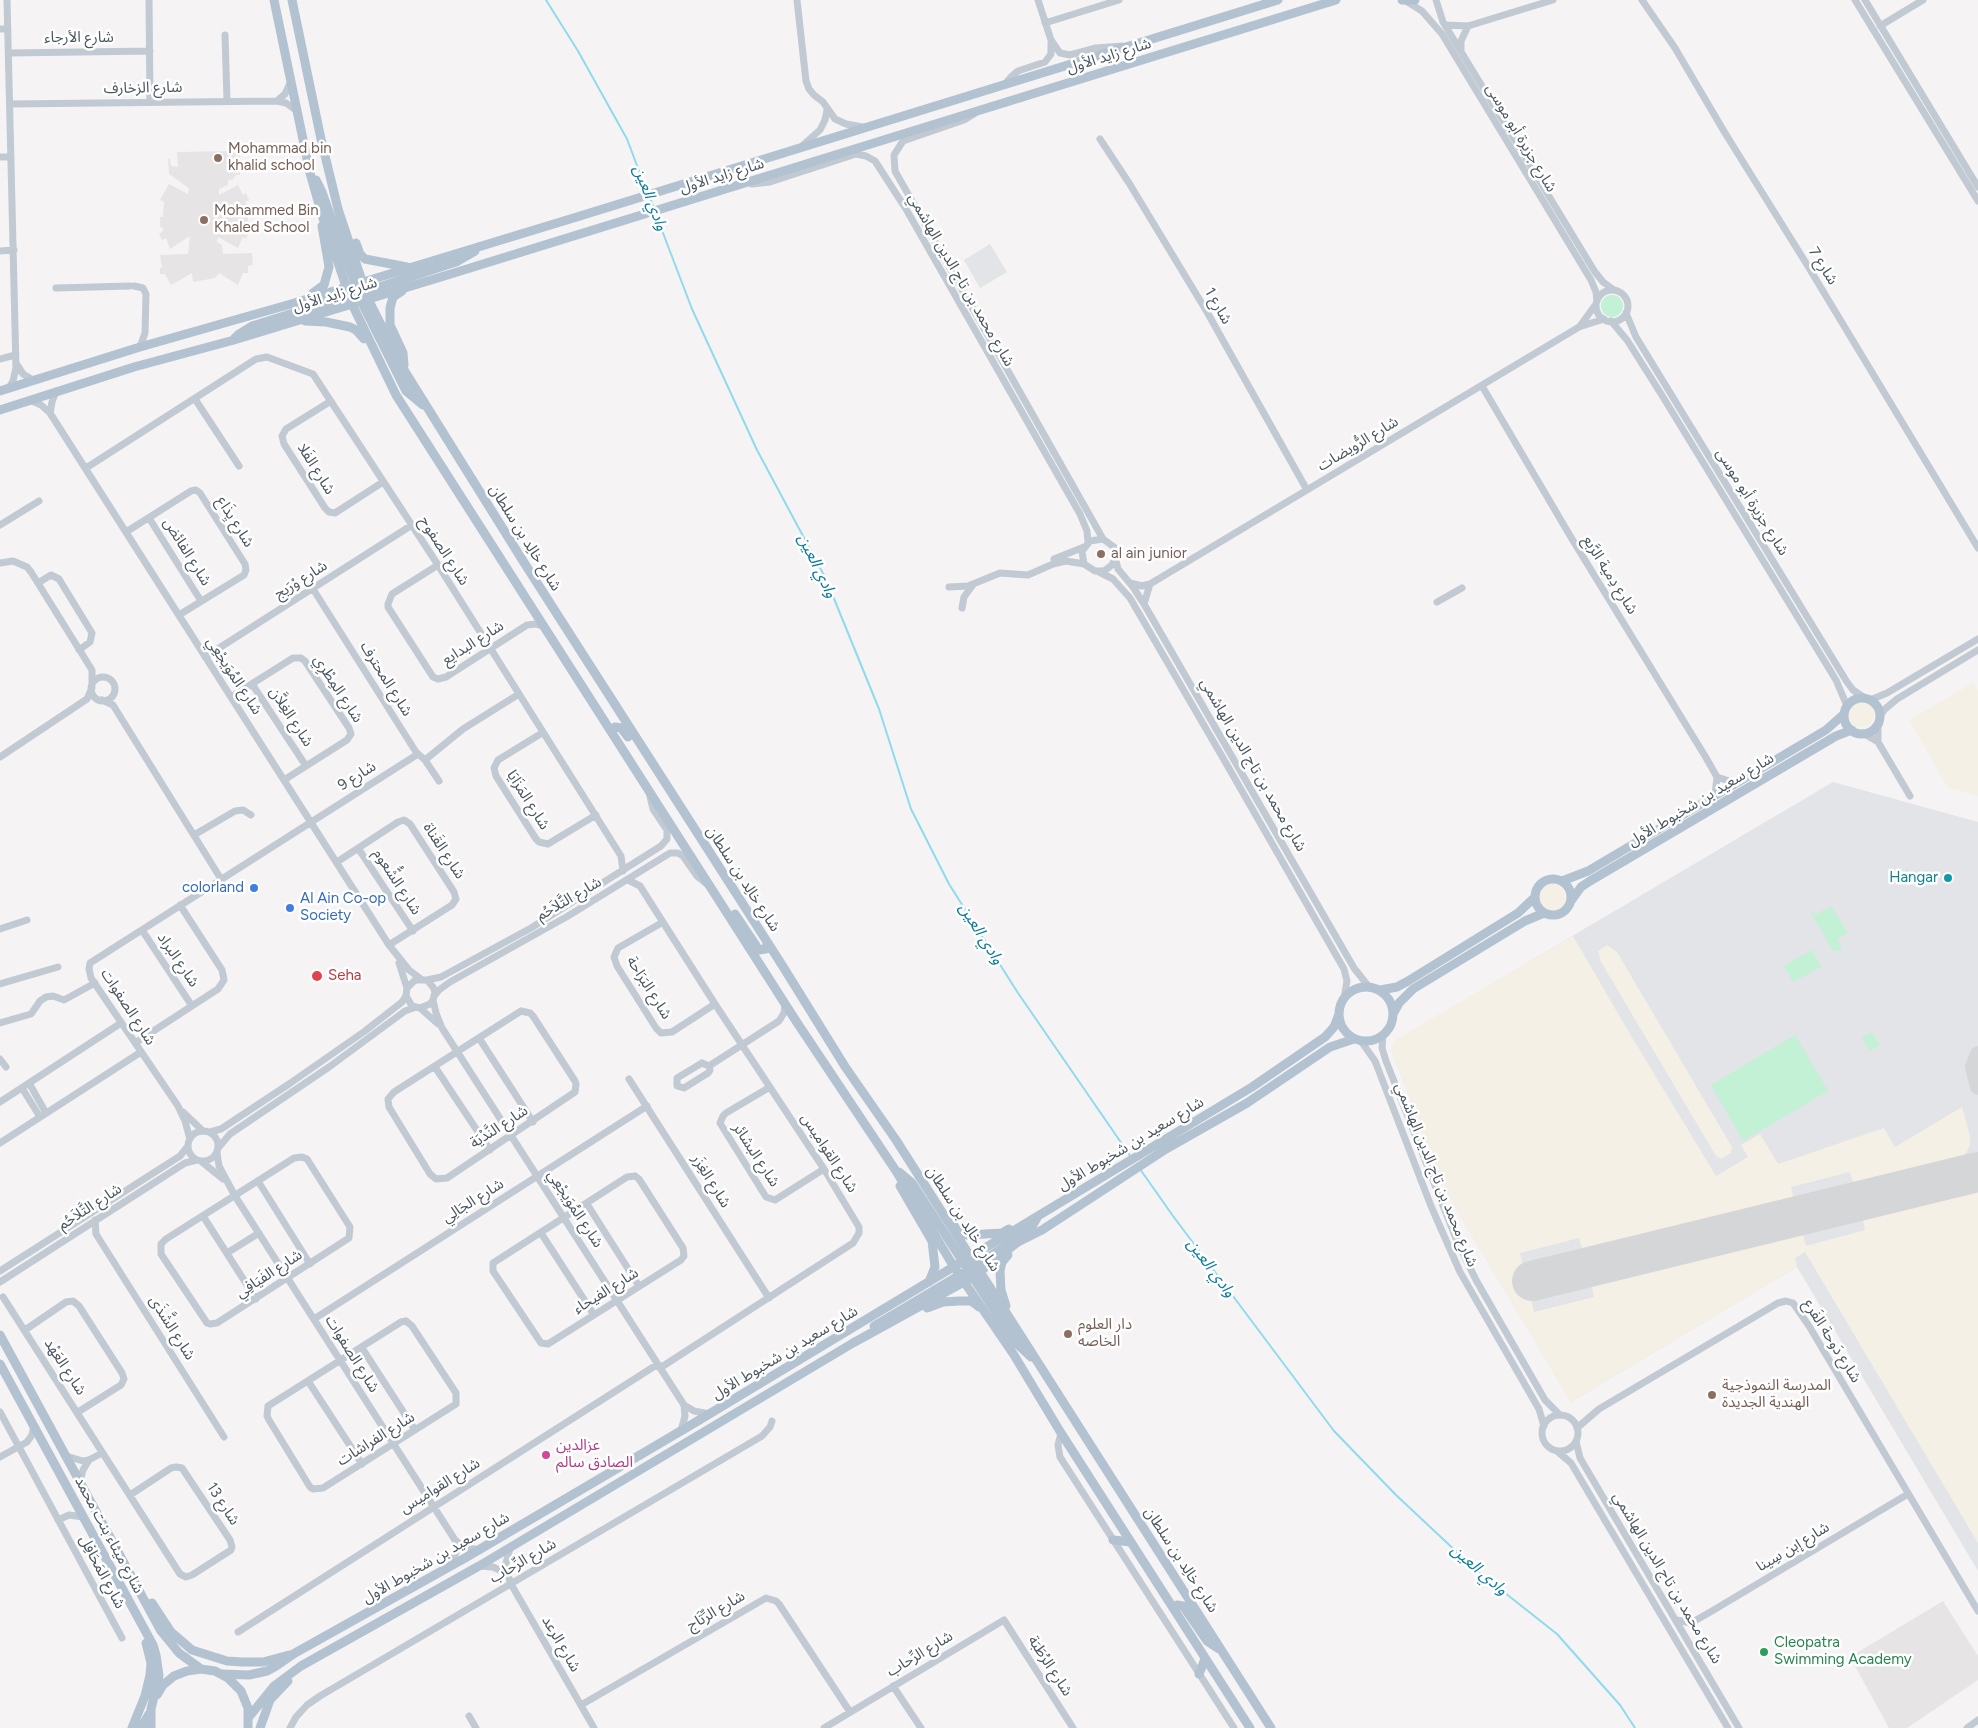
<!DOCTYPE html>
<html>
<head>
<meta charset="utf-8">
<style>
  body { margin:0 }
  canvas { display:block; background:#f5f3f3 }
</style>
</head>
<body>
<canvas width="1978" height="1728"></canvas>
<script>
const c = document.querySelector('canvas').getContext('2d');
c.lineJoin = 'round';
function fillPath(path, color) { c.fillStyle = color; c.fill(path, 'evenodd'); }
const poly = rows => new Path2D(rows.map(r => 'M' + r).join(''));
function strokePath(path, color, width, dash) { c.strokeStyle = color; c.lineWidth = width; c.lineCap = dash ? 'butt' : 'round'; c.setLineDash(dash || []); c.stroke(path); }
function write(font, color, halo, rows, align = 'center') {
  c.font = font + ' Figtree,"Noto Sans Arabic",sans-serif'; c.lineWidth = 5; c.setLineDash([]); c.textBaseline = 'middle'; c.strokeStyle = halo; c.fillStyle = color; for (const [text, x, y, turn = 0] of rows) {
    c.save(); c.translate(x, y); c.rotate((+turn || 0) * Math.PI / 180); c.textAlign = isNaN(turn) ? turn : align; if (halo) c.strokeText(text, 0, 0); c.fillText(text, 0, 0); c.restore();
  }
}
const education = poly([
  [240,151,240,175,236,175,232,180,228,180,228,185,219,189,219,195,238,185,243,195,246,193,249,200,245,202,248,206,248,223,246,225,245,230,249,232,246,239,243,237,238,248,218,237,217,242,222,245,223,254,252,253,253,265,248,266,248,273,243,273,238,285,219,273,215,278,193,282,192,273,171,285,165,274,160,274,160,268,162,267,160,255,188,254,190,236,170,249,166,238,162,240,159,234,164,230,160,226,160,217,163,217,164,202,160,200,169,184,188,194,189,188,169,174,168,159,170,159,171,166,178,167,177,152],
  [1943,1601,1978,1656,1978,1680,1907,1728,1889,1728,1850,1657]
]);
const airport = poly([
  [990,244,1007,272,980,288,964,260],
  [1833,782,1978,822,1978,1571,1797,1267,1571,1402,1452,1202,1434,1161,1391,1050,1513,971]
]);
const green = poly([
  '1601 306a11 11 0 1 1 22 0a11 11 0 1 1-22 0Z',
  [1831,906,1848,933,1837,939,1842,948,1834,952,1811,913,1812,910,1815,915],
  [1812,950,1821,967,1793,982,1784,966],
  [1872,1032,1880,1045,1870,1051,1862,1038],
  [1795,1035,1828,1091,1743,1141,1711,1085]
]);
const sand = poly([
  [1973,683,1978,691,1978,796,1948,788,1909,720],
  '1848 714a13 13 0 1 1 26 0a13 13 0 1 1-26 0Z',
  '1539 897a13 13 0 1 1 26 0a13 13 0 1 1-26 0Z',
  [1573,936,1627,1029,1716,1176,1748,1157,1741,1145,1760,1134,1778,1164,1884,1128,1895,1147,1962,1107,1970,1136,1970,1145,1966,1153,1958,1161,1854,1186,1850,1172,1791,1187,1794,1200,1583,1252,1579,1238,1520,1253,1534,1312,1594,1297,1591,1283,1802,1231,1806,1246,1865,1230,1862,1216,1978,1188,1978,1543,1805,1252,1795,1258,1797,1267,1571,1402,1452,1202,1434,1161,1391,1050,1395,1040],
  [1607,945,1617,952,1732,1147,1731,1153,1721,1159,1716,1156,1601,962,1598,951]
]);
const stream = poly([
  [546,0,578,51,627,139,647,192],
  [650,198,654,208],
  [655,212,692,309,757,450,826,579,879,709,911,809,949,884,1018,993,1131,1157],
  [1140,1169,1173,1216,1334,1431,1396,1495,1476,1570,1557,1634,1620,1705,1635,1728]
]);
const taxiway = poly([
  [1978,1054,1973,1067,1978,1087],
  [1971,1174,1978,1170]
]);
const runway = poly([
  [1532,1281,1978,1172]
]);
const minor = poly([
  [7,0,16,368,13,381,9,388],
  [149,0,150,102],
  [797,0,806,81,809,89,814,95,823,102,835,119,846,124,863,127],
  [1038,0,1051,40,1060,53,1070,55,1096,48,1122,46],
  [1436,0,1443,22,1595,272,1603,282,1614,290],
  [1642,0,1675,48,1725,133,1806,263,1978,548],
  [1855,0,1978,201],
  [1865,0,1978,187],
  [1406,1,1422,11,1442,34,1591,280,1596,292,1597,301],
  [1045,23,1119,0],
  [1445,25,1468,26,1553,0],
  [1880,26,1923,0],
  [0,29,8,29],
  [225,35,227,101],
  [1461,51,1461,41,1468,26],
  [9,53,150,51],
  [1005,84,1011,77,1018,71,1045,62,1051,54,1051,43],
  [277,101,285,94,291,81],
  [10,104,277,101,286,103,297,111],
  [974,114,964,120,903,141,894,155,895,171,1103,539],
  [1100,139,1129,183,1207,312,1307,490],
  [803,145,820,130,825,120,827,110],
  [0,157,11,157],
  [752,184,770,182,856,154,866,156,875,161,906,209,1080,514,1087,531,1088,542],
  [0,251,14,250],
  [134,286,143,288,146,294,145,333,140,347],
  [56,288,130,286],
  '1596 306a16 16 0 1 1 32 0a16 16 0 1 1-32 0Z',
  [1626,313,1636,337,1847,682,1853,690,1865,698],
  [1611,321,1627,340,1663,397,1836,680,1847,706],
  [1580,326,1596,304],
  [0,359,15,355],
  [16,363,23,374,33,380],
  [1482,386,1572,539,1705,756,1717,777,1715,795],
  [195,399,239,466],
  [30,400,41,405,50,413,389,945,409,970,421,979],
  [331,401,286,429,282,436,284,444,325,508,329,512,335,513,383,482],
  [50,413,52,402,56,391],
  [86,468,256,359,267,357,313,374,438,565,621,856,623,871],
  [149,518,201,601],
  [0,525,39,501],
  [126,532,191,491,196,490,200,493,245,564,246,570,244,575,179,615],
  [1115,557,1118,569,1133,587,1144,604,1354,968,1369,987],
  [1054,559,1084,547],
  [0,563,13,561,27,567,31,572,92,670,92,685],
  [438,565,392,594,388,604,388,607,433,677,438,679,446,677,527,625,536,624,545,627],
  [1099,572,1113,579,1130,598,1223,758,1344,969,1347,981,1344,998],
  [38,583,51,575,59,579,92,633,90,642,79,650],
  [1130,583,1142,586,1150,584,1579,327,1604,319],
  [949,587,968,586,1000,573,1028,575,1053,564,1066,561,1084,564,1095,571,1104,571,1112,565,1114,561,1115,557,1114,547,1103,539,1090,541,1082,551,1084,564],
  [313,589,416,752,425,760,439,781],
  [1437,602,1462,588],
  [1144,604,1150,584],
  [962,608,964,597,972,586],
  [205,657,412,525],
  '91 689a12 12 0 1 1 24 0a12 12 0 1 1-24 0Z',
  [252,684,306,766],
  [231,697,293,658,301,658,305,661,349,728,351,734,347,740,284,780],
  [102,700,113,705,221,879],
  [1870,700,1887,693,1978,639],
  [1880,716,1885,709,1897,699,1978,650],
  [1878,724,1878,742,1910,796],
  [542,733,498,760,494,768,496,776,536,839,539,842,548,844,596,815],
  [1863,733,1878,742],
  [0,757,87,699,92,688],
  [425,760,463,729,519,694],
  [1717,777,1735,783],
  [194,835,235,811,243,810,251,815],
  [358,848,413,931],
  [337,862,398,822,404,820,410,824,454,892,456,899,452,905,389,945],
  [628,880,640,886,715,1004,824,1169,859,1227,859,1233,853,1243,660,1368],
  [663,922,618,948,614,957,617,966,656,1028,661,1033,672,1032,715,1004],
  [0,929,27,920],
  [142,930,192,1006],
  [399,963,407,988],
  [427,980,441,977,531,928,661,846,667,839,667,830,653,809,649,792],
  [0,984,58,967],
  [434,996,439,990,450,982,568,916,670,853,678,853,683,856,697,876,708,885],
  [433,1000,436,1013,442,1028,684,1405,694,1411,710,1414],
  [420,1008,438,1024],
  [521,1011,530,1013,533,1016,575,1081,576,1084,575,1092,447,1178,436,1179,430,1174,389,1107,388,1099,394,1092,521,1011],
  [0,1023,31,1014,40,1001,46,997,53,996,64,1000,95,983],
  [1383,1035,1382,1048,1386,1061,1457,1241,1476,1280,1545,1400,1560,1415],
  [479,1038,533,1122],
  [1361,1041,1375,1061,1431,1206,1460,1272,1539,1409,1544,1426],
  [135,1043,218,989,224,980,222,970,180,905],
  [0,1059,6,1067],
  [702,1063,709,1066,710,1070,708,1073,684,1088,677,1086,677,1078,702,1063],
  [709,1066,779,1021,784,1013,785,1004],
  [435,1067,490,1150],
  [629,1079,769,1298],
  [29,1083,46,1113],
  [770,1087,726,1113,723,1116,720,1123,766,1197,775,1200,824,1169],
  [22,1088,40,1117],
  [0,1102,121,1023],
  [183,1112,203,1131],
  '188 1146a15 15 0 1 1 30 0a15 15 0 1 1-30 0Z',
  [210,1132,221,1129,289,1084,365,1031,402,1002,406,996,407,988,415,980,427,980,433,987,435,992,433,1000,430,1004,420,1008,412,1006,406,996],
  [190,1139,185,1121,178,1106,91,978,89,969,90,963,418,754],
  [0,1143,141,1052],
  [219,1147,230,1134,329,1067,405,1011,416,1007],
  [217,1152,219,1166,235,1196,455,1540,464,1547,479,1550],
  [302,1157,307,1159,350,1227,349,1238,217,1323,210,1324,207,1323,161,1254,161,1244,166,1239,294,1158,302,1157],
  [202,1162,223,1179],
  [635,1176,639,1179,683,1248,684,1256,681,1260,548,1344,541,1343,493,1271,493,1263,627,1177,635,1176],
  [258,1181,310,1264],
  [587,1204,639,1286],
  [203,1216,256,1299],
  [95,1220,96,1234,224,1437],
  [541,1233,594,1315],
  [227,1253,259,1233],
  [0,1271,180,1156,188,1146],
  [0,1282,185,1163,197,1160],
  [3,1297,180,1574,186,1577,192,1575,231,1550,232,1547,230,1540,182,1468,176,1467,171,1468,130,1495],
  [314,1319,647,1106],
  [406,1321,412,1326,456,1393,456,1404,323,1488,313,1489,310,1487,269,1420,267,1416,268,1406,401,1322,406,1321],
  [25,1330,66,1302,73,1301,79,1306,122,1373,124,1379,121,1385,78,1412],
  [362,1348,415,1430],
  [308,1381,362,1464],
  [0,1412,122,1638],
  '1542 1433a18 18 0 1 1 36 0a18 18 0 1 1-36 0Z',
  [1577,1428,1599,1409,1778,1303,1786,1301,1793,1303,1809,1326,1978,1611],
  [681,1431,685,1416,684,1405],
  [1061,1433,1058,1445,1060,1457,1234,1728],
  [1576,1441,1580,1458,1739,1728],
  [1557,1451,1571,1463,1728,1728],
  [66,1456,83,1461,89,1460,102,1453],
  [0,1457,27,1442,32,1435,34,1425],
  [80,1482,83,1470,89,1460],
  [58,1520,69,1515,83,1517],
  [510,1548,505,1567,511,1584,594,1728],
  [451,1566,456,1552,455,1540],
  [479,1566,493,1567,506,1573],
  [1676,1620,1691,1623,1712,1611,1908,1494],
  [238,1632,658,1364],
  [893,1686,921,1728],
  [581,1705,766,1598,776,1601,779,1604,850,1712],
  [469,1716,476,1728],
  [290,1728,296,1717,307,1705,320,1696,762,1436,770,1427,772,1421],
  [824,1728,1004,1620,1073,1728],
  [1967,1728,1978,1720]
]);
const major = poly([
  [274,0,310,173,322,215,352,304,396,395,796,1021,896,1171,954,1267,1014,1355,1061,1433,1250,1728],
  [292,0,321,139,338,209,368,299,404,370,523,561,782,965,846,1068,896,1140,1271,1728],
  [1402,0,1415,0],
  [316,180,322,192,357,289],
  [356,243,360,254,365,259,407,267],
  [345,287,353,291,359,297,406,391,423,405],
  [402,291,393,297,390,308,390,325,403,353,404,365],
  [313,293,324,285,329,267,322,226],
  [361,293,456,262,475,251],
  [305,321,326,322,350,327,356,330,364,339],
  [234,339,239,334,252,326,354,294],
  [0,391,140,347,291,304,580,216,1278,0],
  [0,410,134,367,234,340,454,273,1336,0],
  '1844 716a18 18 0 1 1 36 0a18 18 0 1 1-36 0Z',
  [611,731,615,727,621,728,628,737],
  '1535 897a18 18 0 1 1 36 0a18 18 0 1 1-36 0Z',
  [1562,881,1588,871,1826,730,1844,714],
  [1571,901,1581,887,1590,881,1836,736,1852,730],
  [735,914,759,950,766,949,767,943],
  '1339 1014a27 27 0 1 1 54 0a27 27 0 1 1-54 0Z',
  [1380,990,1397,987,1408,981,1518,913,1535,897],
  [1393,1014,1399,1003,1413,989,1525,921,1544,913],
  [899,1172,912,1183,965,1265],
  [900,1186,932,1241,935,1267,929,1282],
  [954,1226,962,1234,968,1235,1002,1233,1009,1229],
  [971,1268,1026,1233,1031,1228,1037,1218],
  [970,1273,1016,1343,1031,1357],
  [1006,1306,1001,1290,1000,1271,1002,1262,1008,1255],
  [927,1308,943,1302,959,1301,971,1301,979,1307],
  [874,1326,968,1270,970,1257],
  [0,1335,161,1631,179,1653,201,1669],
  [0,1364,153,1645,156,1655,159,1676,151,1709,151,1728],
  [1113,1540,1131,1542],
  [152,1603,171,1632,192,1650,227,1661,242,1662,263,1662,289,1655],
  [1173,1608,1177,1605,1183,1606,1207,1641,1219,1649],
  [222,1674,249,1675,267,1671,276,1666,295,1653,465,1558,696,1422,1252,1087,1325,1037,1334,1027,1339,1014],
  [1199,1674,1205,1659],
  [157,1695,163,1685,174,1676,187,1671,201,1669,215,1671,228,1678,241,1691,248,1708,248,1728],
  [249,1717,274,1686,301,1666,479,1566,853,1343,973,1277,1018,1242,1042,1230,1166,1149,1247,1103,1330,1047,1354,1039],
  [132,1728,145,1696,150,1675,151,1663,146,1643],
  [141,1728,149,1714],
  [260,1728,270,1700,288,1681]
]);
const markers = [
  [218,158,5,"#8d6e63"],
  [204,220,5,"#8d6e63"],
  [1101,554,5,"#8d6e63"],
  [1948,878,5,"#0f9aa8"],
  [254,888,5,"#3f7fe0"],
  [290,908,5,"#3f7fe0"],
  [317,976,6,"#e0444e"],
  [1068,1334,5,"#8d6e63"],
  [1712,1395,5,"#8d6e63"],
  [546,1455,5,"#d1479c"],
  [1764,1652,5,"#2e9e5b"]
];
const streetNames = [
  ["شارع الأرجاء",79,38],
  ["شارع زايد الأول",1109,56,-17],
  ["شارع الزخارف",143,88,-1],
  ["شارع جزيرة أبو موسى",1521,138,59],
  ["شارع زايد الأول",722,176,-17],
  ["شارع 7",1823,266,58],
  ["شارع محمد بن تاج الدين الهاشمي",961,280,60],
  ["شارع زايد الأول",335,295,-17],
  ["شارع 1",1218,306,60],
  ["شارع الرُّويضات",1358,444,-31],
  ["شارع الفَلا",316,469,58],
  ["شارع جزيرة أبو موسى",1752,502,58],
  ["شارع يِذَاع",235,522,58],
  ["شارع خالِد بن سلطان",525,538,58],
  ["شارع الصفوح",444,551,57],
  ["شارع الفائض",187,552,58],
  ["شارع دِمية الرَّبع",1610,575,58],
  ["شارع وْرَيج",301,580,-32],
  ["شارع البدايع",473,643,-32],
  ["شارع المُوَيجْعِي",234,676,57],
  ["شارع المحترف",386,679,58],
  ["شارع المِطْرِي",338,689,57],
  ["شارع الغِلاَّن",291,717,57],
  ["شارع محمد بن تاج الدين الهاشمي",1253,765,60],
  ["شارع 9",357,776,-32],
  ["شارع المَزَايَا",528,800,58],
  ["شارع سعيد بن شخبوط الأول",1701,800,-31],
  ["شارع القَناة",444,851,57],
  ["شارع خالِد بن سلطان",743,879,57],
  ["شارع الشُّعوم",397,882,57],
  ["شارع التَّلاَحُم",569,899,-30],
  ["شارع البراد",178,960,56],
  ["شارع البَرَاحة",649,988,58],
  ["شارع الصفوات",128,1007,57],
  ["شارع النَّدْيَة",499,1127,-33],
  ["شارع سعيد بن شخبوط الأول",1131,1144,-31],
  ["شارع القواميس",829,1153,57],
  ["شارع البشائر",756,1155,57],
  ["شارع محمد بن تاج الدين الهاشمي",1436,1175,68],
  ["شارع الغِزَر",711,1181,58],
  ["شارع الجَالِي",473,1201,-32],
  ["شارع التَّلاَحُم",90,1207,-33],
  ["شارع المُوَيجْعِي",575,1209,57],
  ["شارع خالِد بن سلطان",963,1219,57],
  ["شارع الفَيَافِي",269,1274,-33],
  ["شارع الفيحاء",606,1291,-32],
  ["شارع الشَّذَى",172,1328,58],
  ["شارع دَوحة الفَرع",1832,1341,58],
  ["شارع سعيد بن شخبوط الأول",785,1353,-31],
  ["شارع الصفوات",352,1354,58],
  ["شارع العَهْد",65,1367,57],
  ["شارع الفراشات",376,1439,-32],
  ["شارع القواميس",440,1486,-32],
  ["شارع 13",223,1504,57],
  ["شارع ميثاء بنت محمد",109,1535,62],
  ["شارع إبن سِينا",1793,1547,-31],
  ["شارع سعيد بن شخبوط الأول",436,1558,-30],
  ["شارع خالِد بن سلطان",1181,1560,57],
  ["شارع الرِّحاب",523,1561,-30],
  ["شارع المَحَافِل",102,1572,62],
  ["شارع محمد بن تاج الدين الهاشمي",1667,1578,59],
  ["شارع الرِّتَاج",716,1611,-30],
  ["شارع الرعد",561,1644,60],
  ["شارع الرِّحاب",920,1654,-31],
  ["شارع الرُطَبَة",1050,1666,57]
];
const educationNames = [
  ["Mohammad bin",228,149],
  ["khalid school",228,166],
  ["Mohammed Bin",214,211],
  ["Khaled School",214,228],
  ["al ain junior",1111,554],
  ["دار العلوم",1078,1325],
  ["الخاصه",1078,1342],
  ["المدرسة النموذجية",1722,1386],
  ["الهندية الجديدة",1722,1403]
];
const cultureNames = [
  ["Hangar",1938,878]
];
const shopNames = [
  ["colorland",244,888],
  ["Al Ain Co-op",300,899,"left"],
  ["Society",300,916,"left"]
];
const healthNames = [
  ["Seha",328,976]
];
const hotelNames = [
  ["عزالدين",556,1446],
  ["الصادق سالم",556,1463]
];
const leisureNames = [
  ["Cleopatra",1774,1643],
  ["Swimming Academy",1774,1660]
];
const waterNames = [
  ["وادي العين",650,198,69],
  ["وادي العين",817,566,64],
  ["وادي العين",981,934,58],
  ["وادي العين",1211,1268,53],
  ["وادي العين",1479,1570,41]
];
fillPath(education, '#e6e4e5');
fillPath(airport, '#e2e4e7');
fillPath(green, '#c3f1d5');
fillPath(sand, '#f5f0e5');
strokePath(stream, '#90daee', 2);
strokePath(taxiway, '#d5d6d8', 16);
strokePath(runway, '#d5d6d8', 40);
strokePath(minor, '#c1cad2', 7);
strokePath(major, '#b3c2d1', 9);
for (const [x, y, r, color] of markers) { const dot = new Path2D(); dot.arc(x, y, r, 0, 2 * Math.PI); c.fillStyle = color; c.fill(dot); strokePath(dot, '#fff', 2); }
write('15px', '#4a5661', '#fff', streetNames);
write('15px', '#785e54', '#fff', educationNames, 'left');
write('15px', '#0d838f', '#fff', cultureNames, 'right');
write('15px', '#366cbe', '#fff', shopNames, 'right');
write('15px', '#be3a42', '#fff', healthNames, 'left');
write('15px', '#b23c85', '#fff', hotelNames, 'left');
write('15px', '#27864d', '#fff', leisureNames, 'left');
write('italic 16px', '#0c7c9b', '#fff', waterNames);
</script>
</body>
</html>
